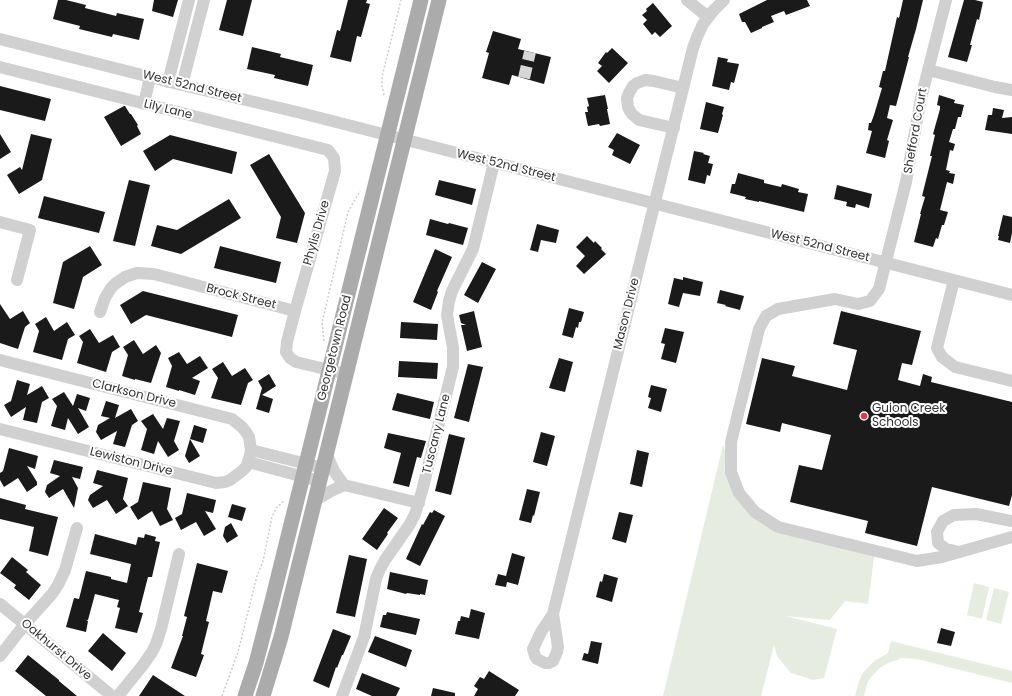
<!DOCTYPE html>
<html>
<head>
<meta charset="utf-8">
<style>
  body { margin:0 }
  canvas { display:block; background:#fff }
</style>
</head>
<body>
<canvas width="1012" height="696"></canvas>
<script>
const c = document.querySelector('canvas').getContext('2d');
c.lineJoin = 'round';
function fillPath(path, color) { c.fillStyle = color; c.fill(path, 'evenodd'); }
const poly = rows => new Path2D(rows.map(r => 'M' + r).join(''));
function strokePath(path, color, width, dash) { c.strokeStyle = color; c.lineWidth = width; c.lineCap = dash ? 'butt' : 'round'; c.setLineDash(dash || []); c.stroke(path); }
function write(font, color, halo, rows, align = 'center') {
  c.font = font + ' Poppins,sans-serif'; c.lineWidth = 4; c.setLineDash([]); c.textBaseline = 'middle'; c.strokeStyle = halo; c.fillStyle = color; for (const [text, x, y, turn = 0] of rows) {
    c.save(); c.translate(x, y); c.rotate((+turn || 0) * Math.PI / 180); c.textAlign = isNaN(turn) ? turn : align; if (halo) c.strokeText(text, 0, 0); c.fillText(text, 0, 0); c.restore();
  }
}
const green = poly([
  [723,445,739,493,778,527,875,550,868,604,845,601,830,620,785,616,837,629,824,678,813,680,791,673,777,656,774,645,761,696,663,696],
  [974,583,989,587,982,619,967,615],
  [994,588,1009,592,1001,624,986,620],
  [891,641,1012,671,1012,683,917,659,902,658,888,663,881,667,870,678,867,684,864,696,855,696,859,681,863,673,869,666,876,660,888,653]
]);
const building = poly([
  [58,0,66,0,86,5,85,8,116,16,117,13,144,19,139,40,113,34,112,37,79,29,80,26,53,19],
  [154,0,178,0,173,17,152,11],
  [227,0,252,0,243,36,219,30],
  [348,0,367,0,366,3,370,4,361,37,357,36,351,62,330,57,337,30,340,31],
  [767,0,807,0,810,6,786,15,784,11,771,16,774,22,762,27,762,28,751,33,745,22,742,22,739,14],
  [903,0,923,0,916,29,908,57,909,57,896,106,890,105,887,118,893,120,887,140,889,141,885,158,866,153,872,131,868,130,869,123,871,123,874,115,882,88,879,87,883,71,885,71,897,17,899,18],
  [964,0,975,0,983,2,979,20,977,19,970,45,972,45,967,62,948,57],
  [653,3,672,26,660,37,655,32,652,35,643,24,647,20,642,15,647,11,646,9],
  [493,31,521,39,518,49,551,57,544,84,512,75,509,85,482,78,489,53,486,52],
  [252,47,281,54,280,57,313,65,308,86,274,78,275,75,247,69],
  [612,48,628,63,609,83,597,71,602,66,598,63,606,52,607,53],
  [718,57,728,59,727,62,739,64,734,83,731,82,729,90,712,86],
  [0,86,51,99,45,121,0,110],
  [605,95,608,109,607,109,610,124,600,126,599,124,588,126,585,112,588,112,587,107,589,106,587,98],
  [939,95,955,100,954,103,964,105,961,117,958,117,955,129,953,129,949,142,955,144,953,151,950,150,946,170,950,171,949,173,955,174,953,184,947,182,940,210,948,212,944,225,942,225,938,239,936,238,933,247,914,242,921,214,920,214,925,197,922,196,932,156,930,156,935,135,933,134,940,109,940,106,937,105],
  [706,102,724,107,722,114,723,115,718,133,700,129],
  [124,106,125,106,130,114,131,114,138,125,137,126,141,134,121,146,104,117],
  [993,108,1004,110,1002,118,1012,117,1012,134,985,130,988,115,992,115],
  [617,133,640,145,630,164,612,155,614,150,608,147],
  [0,134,11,152,0,159],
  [31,134,52,139,42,180,19,194,7,175,20,167,22,170],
  [170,135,237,152,232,174,173,159,155,171,143,151],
  [694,151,704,153,703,154,710,156,708,163,713,164,710,176,707,175,705,184,688,180],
  [269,154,305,213,297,243,276,238,281,217,250,165],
  [738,173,764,180,764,183,781,187,782,184,799,189,798,192,808,194,804,212,759,201,759,202,745,199,746,197,730,193,732,184,735,184],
  [129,180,150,185,135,246,113,241],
  [439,180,476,189,472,205,435,195],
  [837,185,872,194,869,208,856,204,855,208,846,206,847,202,834,199],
  [44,196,105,212,99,233,38,218],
  [229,199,241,218,181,254,151,246,157,225,177,230],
  [1003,215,1012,217,1012,233,1010,243,998,240,999,236,998,236],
  [430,219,448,224,449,223,468,228,463,245,426,235],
  [537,224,559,230,556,243,541,240,538,252,530,250],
  [587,236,594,243,595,241,602,248,601,249,606,254,584,274,576,266,585,256,576,247],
  [90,246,102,265,83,277,74,309,53,303,63,262],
  [220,246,281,262,276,283,214,268],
  [435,249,452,257,437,291,438,292,431,310,413,302],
  [482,262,496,269,478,303,464,295],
  [683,277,703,282,700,296,683,293,679,307,668,304,674,278,683,280],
  [720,290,744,296,740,310,725,306,726,305,717,303],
  [143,291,238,315,232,337,146,315,131,324,120,305],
  [0,304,10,319,23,311,30,323,25,327,18,349,0,343],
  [569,308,584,312,581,322,579,322,578,328,576,327,573,338,562,335],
  [474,311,482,347,467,351,461,325,466,325,461,323,459,315],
  [841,311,921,331,912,365,902,363,898,380,920,386,923,374,932,377,931,382,1012,402,1012,495,1009,506,932,487,917,546,865,533,868,521,790,502,799,465,822,470,831,435,782,423,780,432,746,424,762,358,795,366,792,376,847,390,857,350,833,344],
  [46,317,54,331,67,322,75,335,68,339,62,360,33,352,39,331,35,324],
  [401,322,438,324,437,340,400,338],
  [665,328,684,332,676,363,661,359,665,344,661,343],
  [90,329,99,343,113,335,120,347,112,352,106,372,77,363,83,342,79,336],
  [134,340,143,354,156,345,161,353,151,383,135,379,135,380,122,376,128,355,123,347],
  [179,352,187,364,200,356,208,368,192,378,200,381,195,395,179,390,179,391,166,387,172,366,168,358],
  [559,358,573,362,565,392,549,388],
  [399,361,438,363,437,379,398,377],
  [223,362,232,376,245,368,253,380,248,383,241,405,211,398,218,378,212,369],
  [468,364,483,367,469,422,454,418],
  [269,374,276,386,262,395,273,399,269,413,256,409,262,388,258,381],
  [17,380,30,384,27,395,42,386,49,398,42,402,37,423,23,420,26,407,11,417,4,405,11,401],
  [651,385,667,389,661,412,648,408,651,398,648,397],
  [64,392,73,406,77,394,90,398,86,411,78,408,89,427,78,434,68,418,65,430,51,426,57,406,52,399],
  [397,393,434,402,430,419,392,410],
  [106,401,119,405,115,418,131,409,138,421,132,425,125,447,113,444,117,431,101,440,96,432,98,425,110,418,101,416],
  [153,414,163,429,167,418,180,421,174,441,179,450,168,457,158,441,154,454,141,450,147,429,141,421],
  [194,425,207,429,203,443,190,439],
  [541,432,555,436,547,466,533,462],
  [388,433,426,441,421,458,417,457,409,487,393,483,401,453,384,448],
  [449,434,465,438,451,495,435,491],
  [190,439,200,456,189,463,185,456],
  [9,448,38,456,35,469,27,466,37,482,37,485,27,492,18,478,4,487,0,480,0,473,3,471],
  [637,450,649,453,642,487,630,484],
  [54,460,83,467,80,479,72,477,78,488,74,508,63,489,49,498,45,492,47,485,60,476,50,473],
  [97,470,128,478,123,499,128,506,116,514,107,500,93,508,88,500,90,495,103,486,93,483],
  [143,482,171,488,167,509,173,520,160,526,152,511,138,520,130,507,138,502],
  [527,489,540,492,534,516,533,515,531,523,519,520],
  [187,493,216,500,213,513,205,511,216,529,204,536,196,522,181,530,175,518,182,514],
  [0,498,26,505,25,509,58,517,48,556,29,551,34,527,0,519],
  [232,504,246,508,242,521,228,517],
  [384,508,398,518,387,533,388,534,377,550,362,539],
  [434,510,445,516,420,566,406,559,422,524,423,525,430,512,432,513],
  [619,512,633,515,626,543,612,539],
  [231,523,238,536,227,543,223,536,225,527],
  [95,534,136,545,138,537,144,538,145,534,156,537,155,541,160,542,152,577,148,577,139,612,143,613,137,633,115,628,120,608,117,607,119,600,95,594,88,620,86,620,88,621,86,632,66,627,74,598,79,599,86,571,111,577,111,579,127,583,131,564,90,554],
  [512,553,525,557,518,585,507,582,506,587,495,585,498,574,506,576],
  [349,555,367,559,355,617,336,613],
  [12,557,28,570,26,572,41,585,29,600,14,588,16,585,0,573],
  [197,563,228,571,222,593,213,591,206,621,209,622,201,654,204,655,196,677,171,668,183,636,182,636,187,617,184,616],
  [390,572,428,580,425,595,420,594,420,595,407,593,406,594,387,589],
  [604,574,618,578,612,602,596,597,600,581,602,582],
  [471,609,485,613,479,639,455,634,458,621,460,621,461,616,469,618],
  [387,612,420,619,416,635,380,627,383,615,386,615],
  [941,628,955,632,951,646,937,643],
  [333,629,351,636,343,655,342,655,337,668,336,667,329,688,313,681],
  [103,633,126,653,112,671,88,651],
  [375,636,412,650,406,667,368,652],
  [591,641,602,643,598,664,582,660,584,653,588,654],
  [28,655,59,680,59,681,77,696,46,696,15,671],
  [489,671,519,690,515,696,474,696,478,689,474,686,480,677,484,679],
  [362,673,400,688,396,696,372,696,356,689],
  [153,675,185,696,139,696],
  [433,688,455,693,455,696,431,696]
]);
const minorTunnel = poly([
  [524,78,530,52]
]);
const path = poly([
  [384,95,382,86,382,77,401,0],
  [324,341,322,323,348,212,360,191],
  [222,696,238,652,257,576,263,561,272,517,276,508,284,501]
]);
const minor = poly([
  [687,0,708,17],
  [946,0,921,98,906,182,879,289,870,301,858,304,835,299,778,309,766,316,759,329,731,442,731,472,739,493,755,512,778,527,917,561,942,557,1012,537],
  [0,39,182,85,297,112,1012,295],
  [0,67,328,150,334,158,335,171,295,311,287,342,286,352,290,358,296,362,346,374],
  [928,70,995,87,1012,90],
  [168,82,189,0],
  [182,85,204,0],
  [144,104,150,77],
  [674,128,639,120,632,114,630,111,628,107,627,98,629,93,633,86,637,83,645,80,654,81,683,88],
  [0,222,30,230,17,280],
  [954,280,937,348,942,357,955,367,1012,381],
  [100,312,105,298,111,288,115,284,125,277,137,273,154,274,295,311],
  [0,360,232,419,242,427,246,432,249,437,251,450,249,459,246,467,242,471,230,480,225,482,216,483,0,429],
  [251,450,323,468],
  [326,453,334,471,344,485],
  [248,462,319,481],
  [344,485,419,503],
  [314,501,331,491,344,485],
  [959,552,946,549,938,543,937,532,943,521,954,515,976,514,1012,521],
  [0,604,112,696],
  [553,614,558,647,557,652,553,661,549,663,545,663,537,659,535,656,533,649,541,632,553,614,693,48,697,37,703,24,713,11,724,0],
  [0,656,25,624,52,594,58,585,65,570,77,528],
  [118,696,143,665,152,652,156,644,161,629,179,554],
  [342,696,364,637,376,579,379,571,385,560,410,524,415,514,422,491,453,367,453,348,447,315,449,301,452,291,473,249,494,163]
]);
const major = poly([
  [245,696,256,663,272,601,421,0],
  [263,696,281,637,439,0]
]);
const markers = [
  [864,416,4,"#e63946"]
];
const streetNames = [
  ["West 52nd Street",192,87,14],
  ["Lily Lane",168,110,14],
  ["Shefford Court",916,131,-80],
  ["West 52nd Street",506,166,14],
  ["Phylis Drive",317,233,-74],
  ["West 52nd Street",820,246,14],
  ["Brock Street",241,297,14],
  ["Mason Drive",627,314,-76],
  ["Georgetown Road",335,348,-76],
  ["Clarkson Drive",134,394,14],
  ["Tuscany Lane",437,434,-76],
  ["Lewiston Drive",131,462,14],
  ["Oakhurst Drive",56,650,40]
];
const poiNames = [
  ["Guion Creek",872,409],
  ["Schools",872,423]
];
fillPath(green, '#e6ecdf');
fillPath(building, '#1a1a1a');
strokePath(minorTunnel, '#d6d6d6', 12, [12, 6]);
strokePath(path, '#cdcdcd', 1.5, [2, 2]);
strokePath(minor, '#d0d0d0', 12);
strokePath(major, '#ababab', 15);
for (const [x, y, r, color] of markers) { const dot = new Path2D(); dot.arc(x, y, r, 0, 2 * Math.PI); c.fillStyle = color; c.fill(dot); strokePath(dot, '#fff', 1.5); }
write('12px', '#333', '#fff', streetNames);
write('12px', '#333', '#fff', poiNames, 'left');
</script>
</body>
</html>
